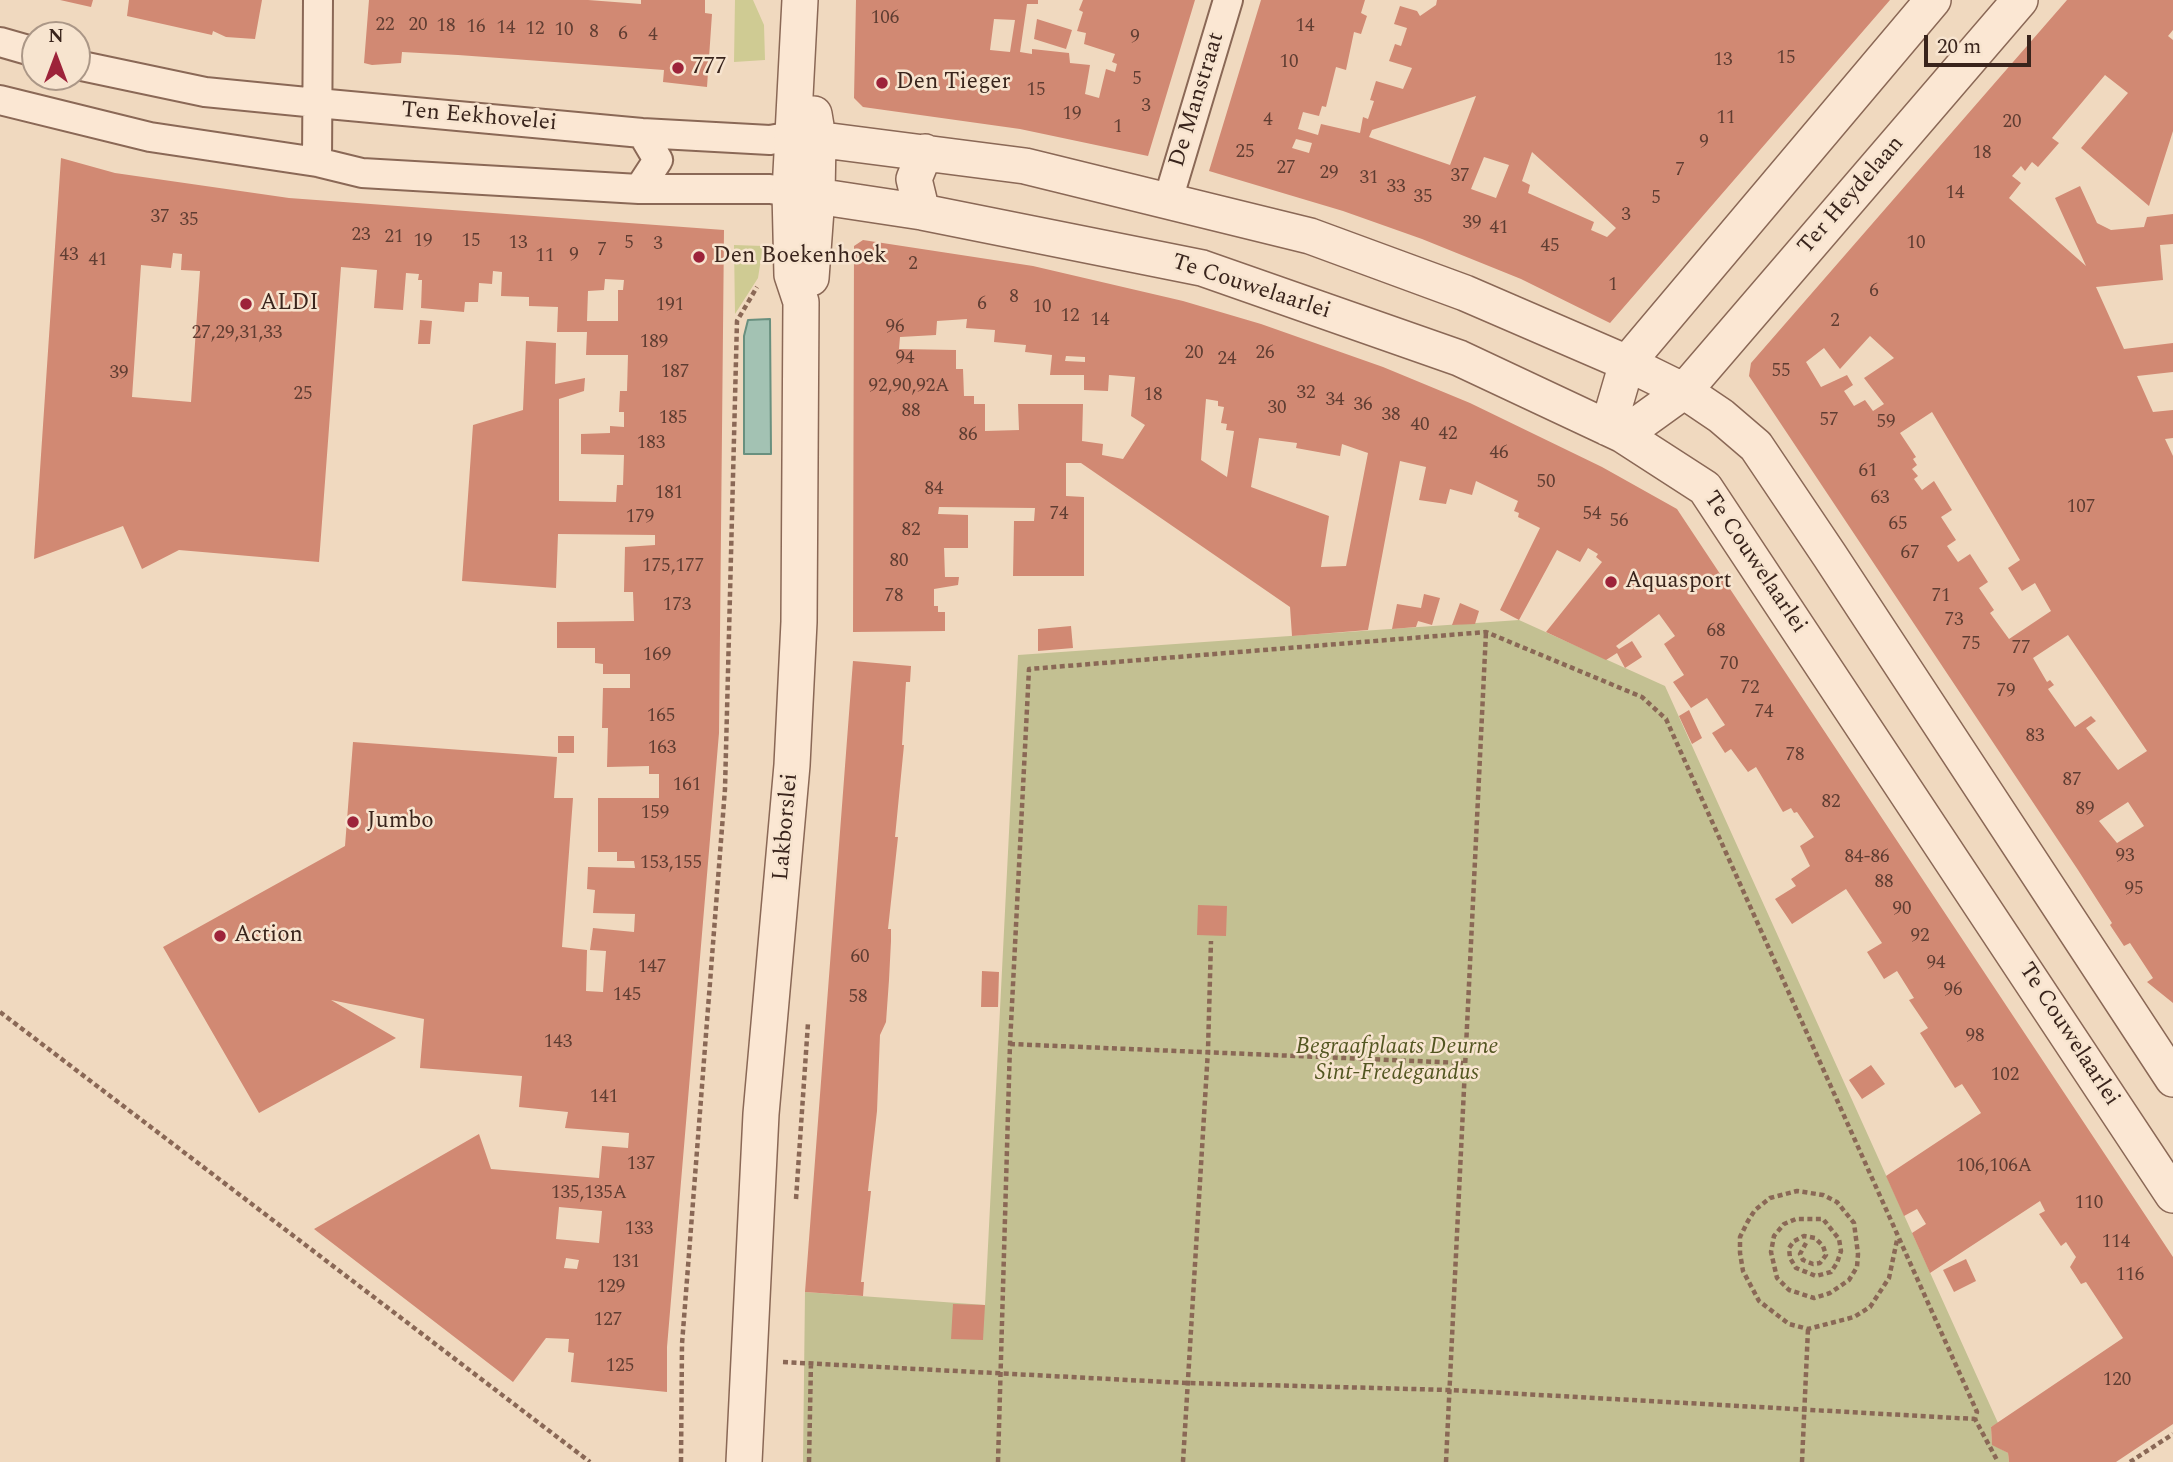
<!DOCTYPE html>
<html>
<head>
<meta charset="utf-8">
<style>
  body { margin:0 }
  #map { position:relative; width:2173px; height:1462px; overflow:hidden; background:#f0d9bf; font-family:Spectral,serif }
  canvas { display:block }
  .north { position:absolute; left:21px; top:21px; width:70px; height:70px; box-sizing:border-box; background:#f7e4cf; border:2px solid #ab9787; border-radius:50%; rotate:0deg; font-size:19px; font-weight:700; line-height:28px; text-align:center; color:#39241c }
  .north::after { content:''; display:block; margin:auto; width:24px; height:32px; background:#9d233a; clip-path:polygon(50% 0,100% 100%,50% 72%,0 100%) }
  .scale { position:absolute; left:1924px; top:35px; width:107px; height:32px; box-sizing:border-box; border:4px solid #39241c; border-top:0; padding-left:9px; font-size:21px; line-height:24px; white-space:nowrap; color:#39241c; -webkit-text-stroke:5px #f7e4cf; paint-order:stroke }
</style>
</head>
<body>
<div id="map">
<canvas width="2173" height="1462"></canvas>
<div class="north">N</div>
<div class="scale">20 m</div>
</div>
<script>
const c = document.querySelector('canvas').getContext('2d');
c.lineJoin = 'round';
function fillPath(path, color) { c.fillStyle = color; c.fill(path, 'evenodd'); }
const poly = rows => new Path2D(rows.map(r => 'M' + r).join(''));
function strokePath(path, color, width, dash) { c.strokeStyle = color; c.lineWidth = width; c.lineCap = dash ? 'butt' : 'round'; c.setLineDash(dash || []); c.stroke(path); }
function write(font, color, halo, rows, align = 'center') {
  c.font = font + ' Spectral,serif'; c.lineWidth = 5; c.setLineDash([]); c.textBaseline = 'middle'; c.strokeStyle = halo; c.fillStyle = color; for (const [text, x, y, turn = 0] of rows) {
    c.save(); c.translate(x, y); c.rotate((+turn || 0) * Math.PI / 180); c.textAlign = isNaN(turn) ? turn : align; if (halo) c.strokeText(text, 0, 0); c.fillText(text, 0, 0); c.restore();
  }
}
const green = poly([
  [735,0,753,0,764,25,765,60,734,62],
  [734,245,763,246,758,278,735,314]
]);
const cemetery = poly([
  [1519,620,1665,686,1998,1423,1991,1427,1992,1444,2008,1453,2009,1462,803,1462,805,1292,985,1305,1018,655]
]);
const water = poly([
  [770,319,771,454,744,454,744,336,748,320,770,319]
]);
const building = poly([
  [60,0,93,0,91,7],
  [129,0,262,0,255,39,226,37,213,31,212,35,127,16],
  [369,0,588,0,641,4,641,0,705,0,705,13,712,14,707,87,663,82,664,70,458,55,402,52,401,63,372,65,364,63],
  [856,0,1038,0,1038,4,1027,4,1020,52,1032,54,1032,49,1069,53,1070,63,1090,65,1085,94,1099,98,1106,69,1115,72,1117,64,1112,62,1115,54,1084,44,1086,33,1077,31,1083,12,1079,10,1083,0,1195,0,1148,156,1020,129,863,107,854,98],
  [994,19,1015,20,1010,52,990,50],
  [1261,0,1365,0,1361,13,1367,16,1361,34,1354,32,1346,70,1336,67,1326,107,1322,106,1319,116,1303,112,1298,129,1318,135,1321,124,1360,133,1363,117,1368,119,1374,101,1370,100,1376,81,1403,89,1412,68,1389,61,1395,44,1401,46,1407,28,1394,24,1400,6,1417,11,1420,16,1436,5,1437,0,1890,0,1610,323,1521,279,1422,239,1343,211,1209,171],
  [1476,96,1450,165,1369,137,1372,130],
  [1296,139,1312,143,1309,153,1292,148],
  [1532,152,1590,204,1616,228,1607,237,1591,230,1594,222,1528,193,1530,185,1522,181],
  [1484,157,1509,165,1496,198,1471,189],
  [2067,0,2173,0,2173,30,2168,36,2173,40,2173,131,2149,206,2081,148,2128,93,2105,75,2052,138,2059,143,2038,167,2032,162,2025,171,2021,166,2012,176,2021,183,2009,198,2086,266,2055,198,2080,186,2097,223,2111,230,2144,227,2147,217,2173,214,2173,244,2160,245,2163,280,2096,287,2124,349,2173,343,2173,372,2137,376,2153,412,2173,410,2173,438,2165,439,2173,456,2173,1003,2147,982,2153,978,2130,943,2124,946,2110,925,2112,923,2078,870,1749,376,1751,363],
  [1870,336,1894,358,1864,378,1884,404,1873,411,1865,400,1854,406,1844,391,1853,385,1847,375,1821,387,1806,362,1824,348,1840,369],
  [1932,412,2020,560,2008,568,2022,591,2035,583,2051,611,2009,639,1990,613,1994,610,1979,588,1988,582,1970,554,1958,562,1947,546,1956,540,1941,517,1952,510,1934,481,1922,490,1914,479,1918,476,1912,469,1917,465,1913,459,1916,457,1900,433],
  [2068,635,2147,751,2118,770,2086,728,2096,721,2091,716,2075,727,2048,689,2054,685,2050,680,2047,682,2033,658],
  [2128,802,2144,826,2117,843,2099,821],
  [1037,19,1072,30,1066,49,1034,39],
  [61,158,115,173,289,198,724,230,719,733,667,1347,667,1392,571,1382,574,1353,568,1352,569,1339,546,1338,513,1382,314,1229,479,1134,491,1169,599,1178,602,1146,628,1148,629,1133,565,1128,568,1112,519,1107,522,1076,420,1068,424,1019,331,1000,396,1038,259,1113,163,947,345,846,353,742,557,757,554,798,573,798,562,947,587,950,586,991,603,992,606,951,590,950,593,928,634,932,635,914,593,913,595,890,587,889,588,867,635,868,634,861,617,861,617,852,598,852,598,798,659,798,659,774,649,774,649,766,607,767,608,728,602,728,603,688,630,688,630,674,603,674,603,664,595,663,595,648,557,648,557,622,634,621,633,592,624,592,625,547,655,545,655,535,558,534,556,588,462,581,473,425,523,410,526,341,556,343,555,384,585,378,584,391,559,399,559,501,616,502,617,485,623,485,624,455,581,454,581,434,610,433,610,426,624,427,624,412,619,412,620,391,627,391,628,355,586,355,587,332,557,332,558,307,529,306,529,297,501,296,502,272,493,271,492,284,479,283,478,302,465,302,464,312,421,308,422,280,418,280,419,274,406,273,403,310,374,308,377,270,341,267,319,562,179,550,142,569,123,526,34,559],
  [173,253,182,254,181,270,200,271,191,402,132,397,141,265,171,268],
  [605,279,624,280,623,290,618,290,618,321,587,321,588,291,604,290],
  [559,1207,602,1211,599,1243,556,1239],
  [566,1258,579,1260,577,1269,564,1268],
  [863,240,1033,266,1183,301,1261,324,1383,367,1470,403,1602,467,1677,509,2173,1257,2173,1424,2116,1462,2009,1462,2008,1453,1992,1445,1991,1427,2123,1338,2086,1282,2081,1284,2070,1267,2076,1257,2066,1242,2061,1246,2039,1214,2045,1211,2040,1201,1930,1273,1912,1233,1926,1224,1917,1209,1904,1216,1886,1176,1981,1113,1962,1084,1955,1088,1920,1033,1928,1028,1909,1000,1914,998,1897,971,1884,979,1867,952,1882,943,1846,889,1792,924,1775,899,1796,886,1791,879,1810,866,1800,846,1814,837,1797,812,1794,813,1791,808,1783,812,1756,767,1748,772,1731,749,1725,753,1712,733,1725,725,1707,698,1691,708,1673,682,1684,675,1664,644,1675,636,1659,614,1616,646,1619,649,1632,641,1642,657,1625,668,1617,653,1606,660,1546,632,1602,562,1596,557,1598,554,1588,548,1580,562,1557,550,1519,620,1500,610,1540,528,1518,517,1519,513,1514,511,1518,501,1476,481,1472,495,1450,489,1446,504,1419,500,1426,467,1400,461,1368,630,1292,636,1290,607,1081,463,1066,463,1066,496,1084,497,1084,576,1013,576,1014,521,1034,521,1035,508,939,507,938,514,968,515,968,548,944,548,945,577,959,577,958,585,934,589,934,606,938,606,938,612,945,612,945,631,853,632,854,246],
  [967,319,966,328,995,330,994,342,1026,345,1025,352,1052,355,1050,375,1084,375,1084,390,1108,391,1109,375,1135,377,1131,416,1145,425,1123,459,1102,455,1103,444,1082,441,1083,404,1018,404,1019,430,985,431,985,404,974,404,974,396,964,396,963,369,956,369,956,350,899,349,900,337,936,335,937,321],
  [1066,356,1085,357,1085,362,1065,361],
  [1206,399,1218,401,1218,406,1224,407,1221,423,1227,424,1226,430,1234,431,1227,477,1201,460],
  [1259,438,1297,443,1296,448,1340,456,1342,444,1368,453,1346,566,1321,567,1329,516,1251,487],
  [420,320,432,321,430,344,418,344],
  [1424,594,1440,598,1432,625,1418,621,1416,627,1392,629,1397,604,1421,608],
  [1460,603,1479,611,1475,624,1452,625],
  [1071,626,1073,648,1038,651,1038,629],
  [853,661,911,666,910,682,906,682,902,745,904,745,895,837,898,837,888,929,891,929,891,941,889,980,886,1022,880,1035,877,1111,868,1191,871,1191,861,1282,864,1282,863,1296,805,1292],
  [1689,710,1702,738,1692,744,1679,716],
  [558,736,574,736,574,753,558,753],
  [1198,905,1227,906,1226,936,1197,935],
  [982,971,999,972,998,1007,981,1007],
  [1871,1065,1885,1084,1862,1099,1849,1080],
  [1966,1259,1976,1281,1954,1292,1943,1270],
  [953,1304,985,1305,983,1340,951,1339]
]);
const path = poly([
  [0,1012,590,1462],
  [1010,1044,1463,1063],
  [796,1199,808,1023],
  [1806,1243,1800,1254,1803,1260,1813,1264,1820,1263,1826,1255,1823,1246,1815,1238,1804,1236,1794,1241,1789,1248,1790,1258,1796,1268,1816,1276,1831,1272,1837,1263,1841,1251,1839,1239,1823,1219,1796,1219,1784,1224,1774,1236,1771,1252,1777,1278,1789,1290,1814,1298,1830,1293,1849,1280,1857,1267,1858,1254,1854,1223,1837,1202,1823,1195,1797,1191,1770,1198,1755,1210,1748,1221,1740,1237,1740,1253,1743,1271,1759,1301,1789,1324,1808,1329,1854,1317,1870,1307,1889,1278,1897,1240],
  [783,1362,1186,1383,1450,1390,1975,1419],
  [681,1462,682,1344,725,789,737,321,757,287],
  [809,1462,811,1362],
  [998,1462,1010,1044,1029,669,1486,632,1642,697,1666,719,1977,1412,1975,1419,1998,1462],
  [1183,1462,1208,1050,1211,941],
  [1446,1462,1486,632],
  [1802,1462,1808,1329],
  [2130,1462,2173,1434]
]);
const minor = poly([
  [0,42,35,52],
  [77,65,205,92,317,103,642,133,770,140,792,136],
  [0,100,150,137,317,162,362,173,639,189,770,189,790,192],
  [317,162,318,0],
  [639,189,658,160,642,133],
  [1168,200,1228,0]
]);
const tertiary = poly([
  [792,136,1025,166,1310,236,1465,293,1627,363,1684,391,1721,416,1756,446,1830,556,2173,1079],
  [790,192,922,212,1202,268,1459,358,1623,435,1705,488,2173,1195],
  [922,212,914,179,925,152],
  [811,278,817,196,818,138,814,114],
  [1608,428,1627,363,1933,0],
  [1623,435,1684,391,2020,0],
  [744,1462,761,1114,792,765,799,622,801,302,792,275,790,192,800,0]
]);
const markers = [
  [678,68,7,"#9d233a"],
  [882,83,7,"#9d233a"],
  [699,257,7,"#9d233a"],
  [246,304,7,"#9d233a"],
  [1611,582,7,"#9d233a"],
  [353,822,7,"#9d233a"],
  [220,936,7,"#9d233a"]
];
const numberNames = [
  ["106",885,19],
  ["22",385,26],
  ["20",418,26],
  ["18",446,27],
  ["14",1305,27],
  ["16",476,28],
  ["14",506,29],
  ["12",535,30],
  ["10",564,31],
  ["8",594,33],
  ["6",623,35],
  ["4",653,36],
  ["9",1135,38],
  ["15",1786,59],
  ["13",1723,61],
  ["10",1289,63],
  ["5",1137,80],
  ["15",1036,91],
  ["3",1146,107],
  ["19",1072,115],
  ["11",1726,119],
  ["4",1268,121],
  ["20",2012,123],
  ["1",1118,128],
  ["9",1704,143],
  ["25",1245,153],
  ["18",1982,154],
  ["27",1286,169],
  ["7",1680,171],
  ["29",1329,174],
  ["37",1460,177],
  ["31",1369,179],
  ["33",1396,188],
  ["14",1955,194],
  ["35",1423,198],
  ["5",1656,199],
  ["3",1626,216],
  ["37",160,218],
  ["35",189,221],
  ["39",1472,224],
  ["41",1499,229],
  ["23",361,236],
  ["21",394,238],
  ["19",423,242],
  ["15",471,242],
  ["13",518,244],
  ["5",629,244],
  ["10",1916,244],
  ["3",658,245],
  ["45",1550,247],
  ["7",602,251],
  ["43",69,256],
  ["9",574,256],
  ["11",545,257],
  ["41",98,261],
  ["2",913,265],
  ["1",1613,286],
  ["6",1874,292],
  ["8",1014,298],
  ["6",982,305],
  ["191",670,306],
  ["10",1042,308],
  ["12",1070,317],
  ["14",1100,321],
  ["2",1835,322],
  ["96",895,328],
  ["27,29,31,33",237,334],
  ["189",654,343],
  ["20",1194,354],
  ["26",1265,354],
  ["94",905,359],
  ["24",1227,360],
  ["55",1781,372],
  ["187",675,373],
  ["39",119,374],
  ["92,90,92A",909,387],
  ["32",1306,394],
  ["25",303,395],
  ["18",1153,396],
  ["34",1335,401],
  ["36",1363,406],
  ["30",1277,409],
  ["88",911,412],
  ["38",1391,416],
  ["185",673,419],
  ["57",1829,421],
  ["59",1886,423],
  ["40",1420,426],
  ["42",1448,435],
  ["86",968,436],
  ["183",651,444],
  ["46",1499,454],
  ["61",1868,472],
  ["50",1546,483],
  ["84",934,490],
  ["181",669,494],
  ["63",1880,499],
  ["107",2081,508],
  ["74",1059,515],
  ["54",1592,515],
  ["179",640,518],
  ["56",1619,522],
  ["65",1898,525],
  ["82",911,531],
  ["67",1910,554],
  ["80",899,562],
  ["175,177",673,567],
  ["78",894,597],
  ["71",1941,597],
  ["173",677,606],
  ["73",1954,621],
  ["68",1716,632],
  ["75",1971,645],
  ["77",2021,649],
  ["169",657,656],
  ["70",1729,665],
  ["72",1750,689],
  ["79",2006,692],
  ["74",1764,713],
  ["165",661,717],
  ["83",2035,737],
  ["163",662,749],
  ["78",1795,756],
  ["87",2072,781],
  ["161",687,786],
  ["82",1831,803],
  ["89",2085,810],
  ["159",655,814],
  ["93",2125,857],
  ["84-86",1867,858],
  ["153,155",671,864],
  ["88",1884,883],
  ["95",2134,890],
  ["90",1902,910],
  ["92",1920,937],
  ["60",860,958],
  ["94",1936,964],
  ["147",652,968],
  ["96",1953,991],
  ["145",627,996],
  ["58",858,998],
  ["98",1975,1037],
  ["143",558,1043],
  ["102",2005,1076],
  ["141",604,1098],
  ["137",641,1165],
  ["106,106A",1994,1167],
  ["135,135A",589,1194],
  ["110",2089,1204],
  ["133",639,1230],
  ["114",2116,1243],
  ["131",626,1263],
  ["116",2130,1276],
  ["129",611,1288],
  ["127",608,1321],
  ["125",620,1367],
  ["120",2117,1381]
];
const poiNames = [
  ["777",692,68],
  ["Den Tieger",896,83],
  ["Den Boekenhoek",713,257],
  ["ALDI",260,304],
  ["Aquasport",1625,582],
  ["Jumbo",367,822],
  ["Action",234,936]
];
const streetNames = [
  ["De Manstraat",1198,100,-73],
  ["Ten Eekhovelei",479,118,5],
  ["Ter Heydelaan",1852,196,-49],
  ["Te Couwelaarlei",1251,288,18],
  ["Te Couwelaarlei",1754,563,56],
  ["Lakborslei",787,827,-85],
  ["Te Couwelaarlei",2068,1035,57]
];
const parkNames = [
  ["Begraafplaats Deurne",1397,1048],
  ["Sint-Fredegandus",1397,1074]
];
fillPath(green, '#cfcb93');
fillPath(cemetery, '#c3c092');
fillPath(water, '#a3c2b3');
strokePath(water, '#69907f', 2);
fillPath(building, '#d18973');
strokePath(minor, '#8a6856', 32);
strokePath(tertiary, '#8a6856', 38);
strokePath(path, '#8a6856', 4.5, [5, 3.5]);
strokePath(minor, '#fbe7d3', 28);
strokePath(tertiary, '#fbe7d3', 35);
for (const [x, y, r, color] of markers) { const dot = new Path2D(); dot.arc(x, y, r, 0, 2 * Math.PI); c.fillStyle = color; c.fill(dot); strokePath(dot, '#f7e4cf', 2.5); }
write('19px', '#5f3d32', null, numberNames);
write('23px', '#39241c', '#f7e4cf', poiNames, 'left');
write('23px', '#39241c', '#f7e4cf', streetNames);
write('italic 23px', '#535621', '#f7e4cf', parkNames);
</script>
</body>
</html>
